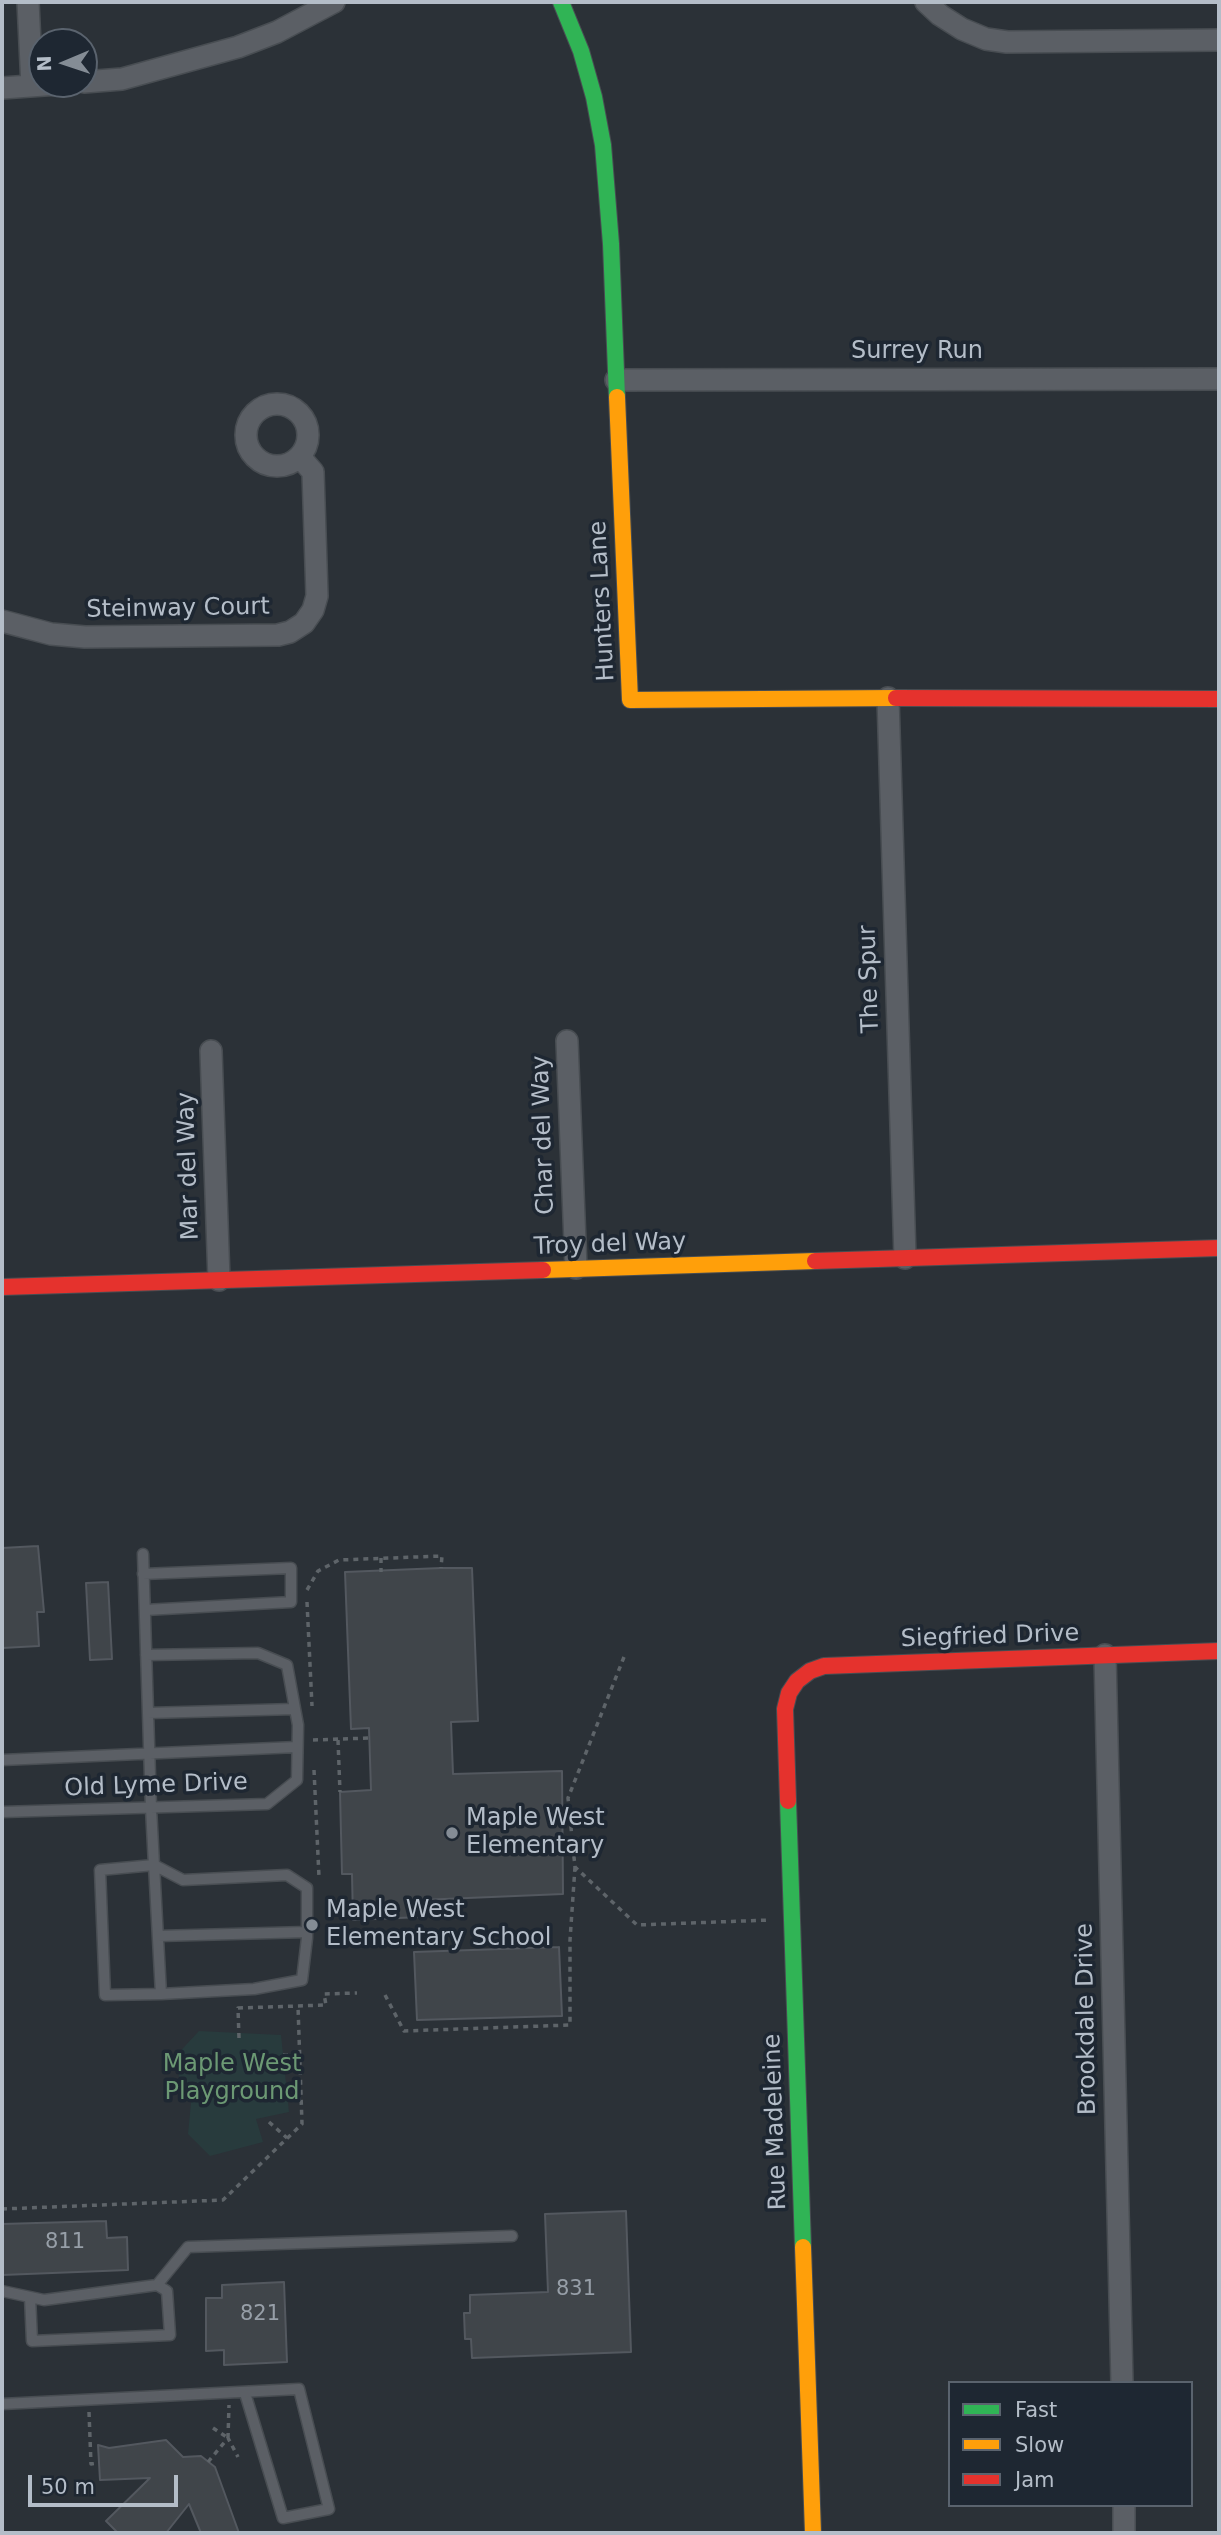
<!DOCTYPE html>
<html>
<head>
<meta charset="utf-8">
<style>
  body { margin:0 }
  #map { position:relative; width:1221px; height:2535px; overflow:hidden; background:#2b3137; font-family:"DejaVu Sans",sans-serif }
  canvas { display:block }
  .frame { position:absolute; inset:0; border:4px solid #b4bdc8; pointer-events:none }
  .legend { position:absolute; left:948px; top:2381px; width:245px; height:126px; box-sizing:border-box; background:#1e2732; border:2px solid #5a636e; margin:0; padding:9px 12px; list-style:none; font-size:21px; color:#b4bdc8 }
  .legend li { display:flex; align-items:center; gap:14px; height:35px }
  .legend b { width:35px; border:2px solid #5a636e }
  .north { position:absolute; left:28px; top:28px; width:70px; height:70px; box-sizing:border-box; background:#1e2732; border:2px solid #5a636e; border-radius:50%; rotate:268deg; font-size:19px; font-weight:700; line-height:28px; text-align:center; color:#b4bdc8 }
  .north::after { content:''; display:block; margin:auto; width:24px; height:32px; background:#848c95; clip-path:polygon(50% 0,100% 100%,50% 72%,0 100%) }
  .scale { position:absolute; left:28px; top:2475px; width:150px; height:32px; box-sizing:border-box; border:4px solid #b4bdc8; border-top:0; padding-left:9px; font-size:21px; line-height:24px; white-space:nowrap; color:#b4bdc8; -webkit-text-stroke:5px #1e2732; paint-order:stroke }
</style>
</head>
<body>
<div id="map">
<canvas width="1221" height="2535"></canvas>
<div class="frame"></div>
<ul class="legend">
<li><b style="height:9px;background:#30b455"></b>Fast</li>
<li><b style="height:9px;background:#ff9f0a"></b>Slow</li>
<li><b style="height:9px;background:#e5322d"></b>Jam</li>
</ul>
<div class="north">N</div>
<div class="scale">50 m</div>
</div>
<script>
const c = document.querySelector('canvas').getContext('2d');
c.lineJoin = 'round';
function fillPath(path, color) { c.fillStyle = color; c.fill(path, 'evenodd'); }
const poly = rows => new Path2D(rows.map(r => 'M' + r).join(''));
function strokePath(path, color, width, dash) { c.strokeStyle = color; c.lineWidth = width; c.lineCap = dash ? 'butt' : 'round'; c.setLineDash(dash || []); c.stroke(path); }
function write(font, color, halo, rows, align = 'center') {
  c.font = font + ' "DejaVu Sans",sans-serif'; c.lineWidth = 7; c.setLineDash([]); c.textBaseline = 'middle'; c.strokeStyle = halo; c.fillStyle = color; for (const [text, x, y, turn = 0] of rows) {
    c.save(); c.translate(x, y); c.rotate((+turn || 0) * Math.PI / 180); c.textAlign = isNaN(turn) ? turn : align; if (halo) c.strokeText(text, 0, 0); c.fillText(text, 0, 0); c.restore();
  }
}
const green = poly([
  [199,2031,281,2035,289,2112,256,2119,263,2142,210,2156,188,2134,191,2103,172,2060]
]);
const building = poly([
  [38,1546,44,1612,37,1612,39,1646,2,1648,2,1548,38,1546],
  [441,1568,472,1568,478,1721,451,1722,453,1774,562,1771,563,1894,420,1900,421,1917,353,1920,352,1874,342,1874,340,1792,371,1790,369,1728,351,1729,345,1572,441,1568],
  [108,1582,112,1659,90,1660,86,1583,108,1582],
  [559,1947,562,2016,417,2020,414,1952,559,1947],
  [626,2211,631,2352,472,2358,471,2339,465,2339,464,2313,470,2313,470,2295,548,2292,545,2214,626,2211],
  [106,2221,107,2238,127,2237,128,2270,2,2275,2,2224,106,2221],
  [284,2282,287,2362,224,2365,224,2350,206,2351,206,2298,222,2298,222,2285,284,2282],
  [166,2440,183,2457,201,2456,215,2467,239,2533,201,2533,189,2504,166,2533,118,2533,106,2521,150,2478,100,2480,98,2445,109,2448,166,2440]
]);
const path = poly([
  [381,1558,381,1572],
  [307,1590,318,1571,339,1560,442,1556,441,1568],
  [307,1602,312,1706],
  [624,1657,568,1798,575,1867,637,1925,770,1920],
  [313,1740,369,1738],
  [338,1740,340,1792],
  [314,1770,319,1877],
  [385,1995,404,2031,570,2025,570,1940,575,1867],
  [239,2038,238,2008,326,2005,324,1994,357,1993],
  [283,2055,299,2055],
  [288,2099,301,2099],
  [269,2122,287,2138],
  [2,2209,223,2200,302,2124,298,2006],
  [89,2412,91,2464,99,2463],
  [213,2428,228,2438],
  [228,2438,229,2405],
  [208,2462,228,2438,238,2457]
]);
const lane = poly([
  [143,1554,151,1808,154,1865,161,1994,105,1995,100,1870,154,1865,183,1880,287,1875,307,1888,307,1938,302,1980,254,1989,161,1994],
  [143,1574,291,1568,291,1602,145,1610],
  [148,1713,295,1709],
  [2,1760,297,1747],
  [2,1812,267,1804,297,1780,298,1725,287,1665,258,1653,146,1655],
  [158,1936,307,1932],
  [2,2291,44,2300,157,2285,188,2247,512,2236],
  [30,2297,32,2341,170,2335,167,2291,157,2285],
  [2,2404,299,2389,329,2509,283,2518,245,2393]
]);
const street = poly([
  [28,2,32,86],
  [926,2,940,15,962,29,986,39,1007,42,1219,40],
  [84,82,122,79,238,47,277,32,334,2],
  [2,88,58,84],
  [616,380,1219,379],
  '246 435a31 31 0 1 1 62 0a31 31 0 1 1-62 0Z',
  [2,621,51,634,85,637,278,635,290,632,304,623,313,610,317,596,313,472,300,457],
  [888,698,905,1258],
  [567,1041,576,1268],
  [211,1051,219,1280],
  [1105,1655,1122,2383],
  [1124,2505,1124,2533]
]);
const fast = poly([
  [561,2,581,51,594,97,603,145,611,244,617,397],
  [788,1801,803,2247]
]);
const slow = poly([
  [617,397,630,700,896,698],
  [543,1270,815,1261],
  [803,2247,813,2533]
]);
const jam = poly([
  [896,698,1219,699],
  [815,1261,1219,1248],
  [2,1287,543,1270],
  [788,1801,785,1709,789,1693,797,1681,810,1671,824,1666,1219,1651]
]);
const markers = [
  [452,1833,7,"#848c95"],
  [312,1925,7,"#848c95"]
];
const numberNames = [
  ["811",65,2243],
  ["831",576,2290],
  ["821",260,2315]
];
const streetNames = [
  ["Surrey Run",917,352],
  ["Hunters Lane",603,601,-93],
  ["Steinway Court",178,609,-1],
  ["The Spur",870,979,-92],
  ["Char del Way",544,1135,-92],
  ["Mar del Way",189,1166,-92],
  ["Troy del Way",610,1245,-2],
  ["Siegfried Drive",990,1637,-2],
  ["Old Lyme Drive",156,1786,-2],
  ["Brookdale Drive",1087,2019,-91],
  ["Rue Madeleine",776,2122,-92]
];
const poiNames = [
  ["Maple West",466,1819],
  ["Elementary",466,1847],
  ["Maple West",326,1911],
  ["Elementary School",326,1939]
];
const parkNames = [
  ["Maple West",232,2065],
  ["Playground",232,2093]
];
fillPath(green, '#283b3d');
fillPath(building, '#40454a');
strokePath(building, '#53585f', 2);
strokePath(lane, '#484d52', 13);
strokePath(street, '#484d52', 24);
strokePath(fast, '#484d52', 18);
strokePath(slow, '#484d52', 18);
strokePath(jam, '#484d52', 18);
strokePath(path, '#5e6469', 3.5, [5, 5]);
strokePath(lane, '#5b5f65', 10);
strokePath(street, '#5b5f65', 21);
strokePath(fast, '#30b455', 16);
strokePath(slow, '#ff9f0a', 16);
strokePath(jam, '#e5322d', 16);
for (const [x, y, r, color] of markers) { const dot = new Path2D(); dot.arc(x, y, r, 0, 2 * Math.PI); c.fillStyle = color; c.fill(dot); strokePath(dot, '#1e2732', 2.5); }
write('21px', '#979fa8', null, numberNames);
write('24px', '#b4bdc8', '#1e2732', streetNames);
write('24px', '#b4bdc8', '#1e2732', poiNames, 'left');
write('24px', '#6c9974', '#1e2732', parkNames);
</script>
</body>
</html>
